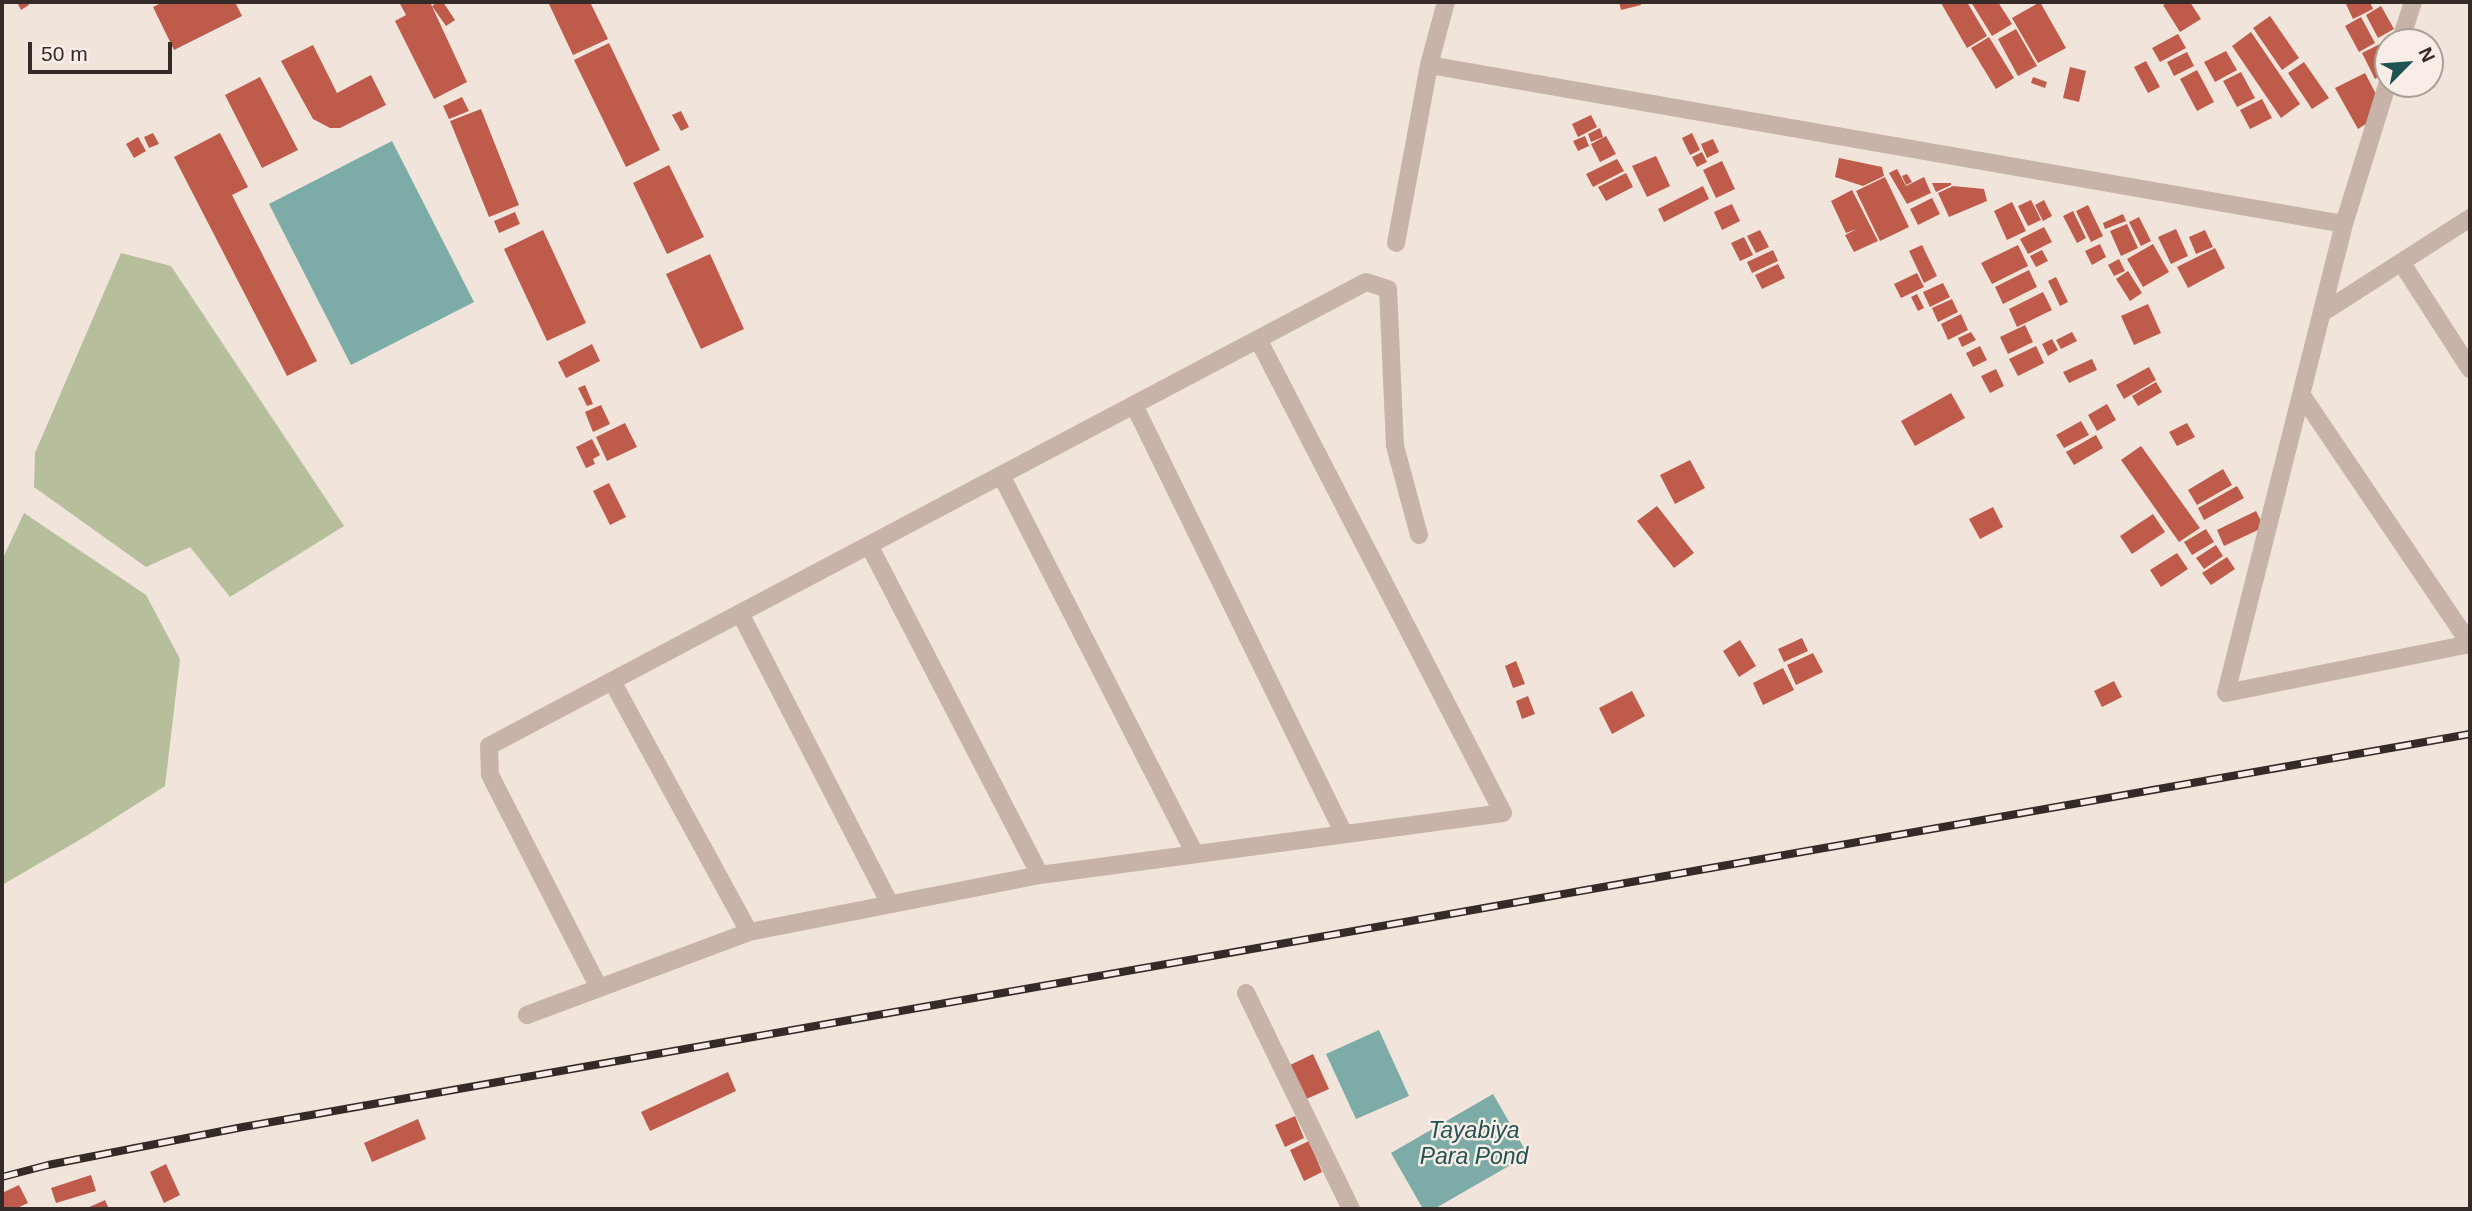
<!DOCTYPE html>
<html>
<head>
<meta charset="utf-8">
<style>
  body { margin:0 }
  #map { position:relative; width:2472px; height:1211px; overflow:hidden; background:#f0e4db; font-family:Arial,sans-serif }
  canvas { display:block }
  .frame { position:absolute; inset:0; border:4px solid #342a27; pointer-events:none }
  .north { position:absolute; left:2374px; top:28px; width:70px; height:70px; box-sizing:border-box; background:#f8eee7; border:2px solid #aaa09a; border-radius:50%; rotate:65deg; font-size:19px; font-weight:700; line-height:28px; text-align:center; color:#342a27 }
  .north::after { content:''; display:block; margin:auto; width:24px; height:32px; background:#205351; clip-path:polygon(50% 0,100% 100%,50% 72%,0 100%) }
  .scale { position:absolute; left:28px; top:42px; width:144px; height:32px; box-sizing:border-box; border:4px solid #342a27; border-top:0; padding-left:9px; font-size:21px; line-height:24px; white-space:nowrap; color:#342a27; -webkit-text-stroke:5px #f8eee7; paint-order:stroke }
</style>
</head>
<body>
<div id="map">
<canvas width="2472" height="1211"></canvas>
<div class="frame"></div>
<div class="north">N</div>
<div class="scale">50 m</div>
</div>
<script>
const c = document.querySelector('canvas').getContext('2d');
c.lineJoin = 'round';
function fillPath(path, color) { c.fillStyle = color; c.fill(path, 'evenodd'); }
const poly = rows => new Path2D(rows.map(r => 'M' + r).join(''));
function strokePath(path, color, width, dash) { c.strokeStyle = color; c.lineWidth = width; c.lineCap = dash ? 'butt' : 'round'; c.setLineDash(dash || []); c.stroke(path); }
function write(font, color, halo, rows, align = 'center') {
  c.font = font + ' Arial,sans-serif'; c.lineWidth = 5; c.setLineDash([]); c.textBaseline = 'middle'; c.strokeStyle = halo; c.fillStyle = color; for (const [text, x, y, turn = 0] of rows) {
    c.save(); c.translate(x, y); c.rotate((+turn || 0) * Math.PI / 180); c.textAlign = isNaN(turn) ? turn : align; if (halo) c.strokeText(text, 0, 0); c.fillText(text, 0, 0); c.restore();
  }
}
const green = poly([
  [121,253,171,266,344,526,230,597,190,547,146,567,34,487,35,453],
  [24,513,146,595,180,659,165,786,88,835,2,885,2,560]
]);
const water = poly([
  [392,141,474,302,351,365,269,204],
  [1379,1030,1409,1096,1356,1119,1326,1054],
  [1493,1094,1528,1155,1434,1209,1423,1209,1391,1153]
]);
const building = poly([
  [17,2,27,2,29,5,21,10],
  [163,2,235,2,242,16,174,50,153,7],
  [399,2,430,2,467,82,434,99,395,21,406,15],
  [438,2,443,2,455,20,446,26,432,6],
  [548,2,590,2,608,39,573,55],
  [1619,2,1640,2,1641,5,1621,10],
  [1944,2,1967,2,1987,36,1967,48,1941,3],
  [1971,2,1998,2,2012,24,1992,36],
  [2040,2,2066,48,2038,63,2012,18],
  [2169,2,2190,2,2201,19,2180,32,2163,5],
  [2345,2,2370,2,2373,9,2353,19],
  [2381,6,2394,29,2378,38,2366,15],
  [2270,16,2299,58,2282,70,2253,28],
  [2361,17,2375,43,2359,52,2345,26],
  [2016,29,2037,66,2018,76,1998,39],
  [2251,32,2300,104,2281,118,2232,46],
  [2178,34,2186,48,2160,62,2152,48],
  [1989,37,2014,78,1996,89,1971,48],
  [609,43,660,150,626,167,574,60],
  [2380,44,2388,54,2382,75,2375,79,2362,53],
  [313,45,337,93,371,75,386,105,340,128,330,128,313,119,281,61],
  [2226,51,2237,70,2215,82,2204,62],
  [2187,52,2194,66,2174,76,2167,62],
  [2146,61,2160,87,2148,93,2134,67],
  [2304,62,2329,98,2312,109,2288,73],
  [2070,67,2086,71,2079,102,2063,98],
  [2197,70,2214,102,2197,111,2180,79],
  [2241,72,2255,98,2237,107,2223,81],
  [2365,73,2376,94,2369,122,2358,129,2335,88],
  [260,77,298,150,262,168,225,95],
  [2033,77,2047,82,2045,88,2031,83],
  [462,97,469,111,449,119,443,106],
  [2262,99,2272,118,2250,129,2240,110],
  [481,109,519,205,489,217,450,121],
  [681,111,689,127,681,131,672,115],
  [1591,115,1597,127,1578,137,1572,124],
  [1600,128,1603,137,1591,142,1588,134],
  [153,133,159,144,149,148,144,137],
  [220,133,248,187,232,195,317,361,287,376,174,157],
  [1692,133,1700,150,1690,155,1682,138],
  [1585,136,1589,146,1578,151,1573,141],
  [1606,136,1616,154,1600,162,1591,144],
  [138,137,146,151,134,158,126,144],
  [1713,139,1719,152,1707,158,1701,144],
  [1702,152,1707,162,1697,167,1692,157],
  [1656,156,1670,186,1647,197,1632,166],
  [1839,158,1882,167,1884,176,1863,186,1835,177],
  [1617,159,1624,171,1593,187,1586,174],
  [1722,161,1735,189,1716,198,1703,170],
  [669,165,704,237,667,254,633,183],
  [1897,169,1906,186,1924,177,1931,193,1907,204,1889,173],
  [1626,173,1633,187,1606,201,1598,187],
  [1907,174,1912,182,1906,185,1902,176],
  [1885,177,1909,227,1880,241,1856,191],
  [1932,183,1951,183,1951,185,1936,192],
  [1703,186,1709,199,1664,222,1658,209],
  [1953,186,1984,189,1987,201,1949,217,1938,193],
  [1852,190,1878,241,1854,252,1845,235,1857,229,1846,233,1831,201],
  [1932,198,1940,214,1918,225,1910,209],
  [2031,200,2041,220,2028,226,2018,206],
  [2044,200,2052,216,2043,221,2035,205],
  [2012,202,2026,231,2007,240,1994,211],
  [1732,204,1740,221,1722,230,1714,212],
  [2088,205,2103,236,2091,242,2076,211],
  [2073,211,2086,238,2077,243,2063,216],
  [515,212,520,224,499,233,494,221],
  [2123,214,2126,221,2105,229,2103,223],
  [2139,217,2151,241,2141,246,2129,222],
  [2127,224,2138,248,2121,256,2110,231],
  [2044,227,2052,242,2028,254,2020,239],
  [2176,229,2188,256,2171,264,2158,237],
  [543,230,586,323,547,341,504,249],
  [1760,230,1769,247,1756,253,1747,236],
  [2205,230,2213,247,2196,254,2189,237],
  [1744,237,1753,255,1740,261,1731,243],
  [2100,244,2106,257,2092,265,2085,251],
  [2153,244,2169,272,2143,287,2127,259],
  [1922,245,1937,276,1924,283,1909,251],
  [2018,245,2028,266,1992,284,1981,263],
  [2215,248,2225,268,2188,288,2177,267],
  [1773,250,1778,261,1752,273,1747,262],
  [2042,250,2048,261,2036,267,2030,256],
  [710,254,744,329,701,349,666,274],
  [2119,259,2125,271,2114,276,2108,265],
  [1778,264,1785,278,1762,289,1755,275],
  [2029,270,2037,287,2003,304,1995,287],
  [2128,271,2142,293,2130,301,2116,279],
  [1917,273,1924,287,1901,298,1894,284],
  [2056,277,2068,302,2060,306,2048,281],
  [1943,283,1950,297,1930,307,1923,292],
  [2043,292,2052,310,2017,327,2009,309],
  [1917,294,1924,308,1918,311,1911,297],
  [1952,299,1958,312,1938,322,1932,308],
  [2148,304,2161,333,2134,345,2121,316],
  [1961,314,1968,330,1948,340,1941,324],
  [2025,325,2033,342,2008,354,2000,337],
  [1971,332,1976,340,1962,347,1958,338],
  [2072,332,2077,341,2061,349,2056,340],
  [2052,339,2058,350,2048,356,2042,344],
  [592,344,600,361,566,378,558,362],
  [1980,346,1987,360,1973,367,1966,353],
  [2036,346,2044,363,2018,376,2009,359],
  [2092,359,2097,370,2069,383,2063,372],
  [2149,367,2156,380,2124,399,2116,385],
  [1996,369,2004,386,1990,393,1981,376],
  [2156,382,2162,392,2138,406,2132,396],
  [585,385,593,404,587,406,578,388],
  [1951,393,1965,418,1915,446,1901,421],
  [2107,404,2116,420,2097,431,2088,415],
  [601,405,610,424,593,432,585,412],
  [2081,421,2089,435,2064,448,2056,435],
  [625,423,637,447,607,461,596,437],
  [2187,423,2195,437,2177,446,2169,432],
  [2096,435,2103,448,2074,465,2066,452],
  [592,439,600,455,593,459,595,464,586,468,576,447],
  [2141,446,2200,528,2179,542,2121,460],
  [1690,460,1705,488,1675,504,1660,475],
  [2223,469,2232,485,2197,505,2188,490],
  [609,483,626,517,610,525,593,491],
  [2237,486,2244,498,2204,520,2198,508],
  [1657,506,1694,553,1674,568,1637,521],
  [1993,507,2003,527,1980,539,1969,519],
  [2256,511,2264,527,2224,546,2217,530],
  [2153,514,2165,532,2132,554,2120,536],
  [2206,529,2214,542,2192,555,2184,542],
  [2216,545,2223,556,2204,569,2196,558],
  [2177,553,2188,569,2161,587,2150,570],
  [2227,557,2235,569,2211,585,2202,573],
  [1802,638,1808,651,1784,662,1778,649],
  [1740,640,1756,666,1739,677,1723,651],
  [1813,653,1823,672,1796,685,1787,665],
  [1516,661,1525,684,1513,688,1505,666],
  [1783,668,1794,690,1763,705,1753,683],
  [2114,681,2122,697,2102,707,2094,691],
  [1632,691,1645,716,1612,734,1599,708],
  [1528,696,1535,714,1522,719,1516,701],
  [1313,1054,1329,1089,1304,1100,1288,1066],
  [728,1072,736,1091,650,1131,641,1112],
  [1295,1116,1304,1138,1285,1147,1275,1125],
  [418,1119,426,1139,372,1162,364,1143],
  [1309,1141,1322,1172,1304,1181,1290,1150],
  [166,1164,180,1195,164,1203,150,1172],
  [91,1175,96,1191,56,1203,51,1188],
  [19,1185,28,1203,15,1209,2,1209,2,1193],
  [105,1200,109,1209,85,1209]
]);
const minor = poly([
  [2400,42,2413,2],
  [1429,65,1446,2],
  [1396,243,1429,65,2344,224,2388,82],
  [2401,262,2470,369],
  [2322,313,2470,218],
  [2301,394,2470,644,2226,693,2344,224],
  [1134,405,1344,834],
  [1001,475,1195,854],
  [869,545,1040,875],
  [740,613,890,904],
  [612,681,749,932],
  [599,988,490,775,489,746,1366,282,1388,289,1395,446,1419,535],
  [1246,993,1351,1209],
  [527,1015,749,932,1040,875,1503,813,1258,339]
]);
const rail = poly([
  [2,1177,48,1165,243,1127,2470,734]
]);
const waterNames = [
  ["Tayabiya",1474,1132],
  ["Para Pond",1474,1158]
];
fillPath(green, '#b6be9c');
fillPath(water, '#7caba8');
fillPath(building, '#be5b4b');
strokePath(minor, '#c7b3a8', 18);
strokePath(rail, '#342a27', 8);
strokePath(rail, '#f8eee7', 5, [16]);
write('italic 23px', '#205351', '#f8eee7', waterNames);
</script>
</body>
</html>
